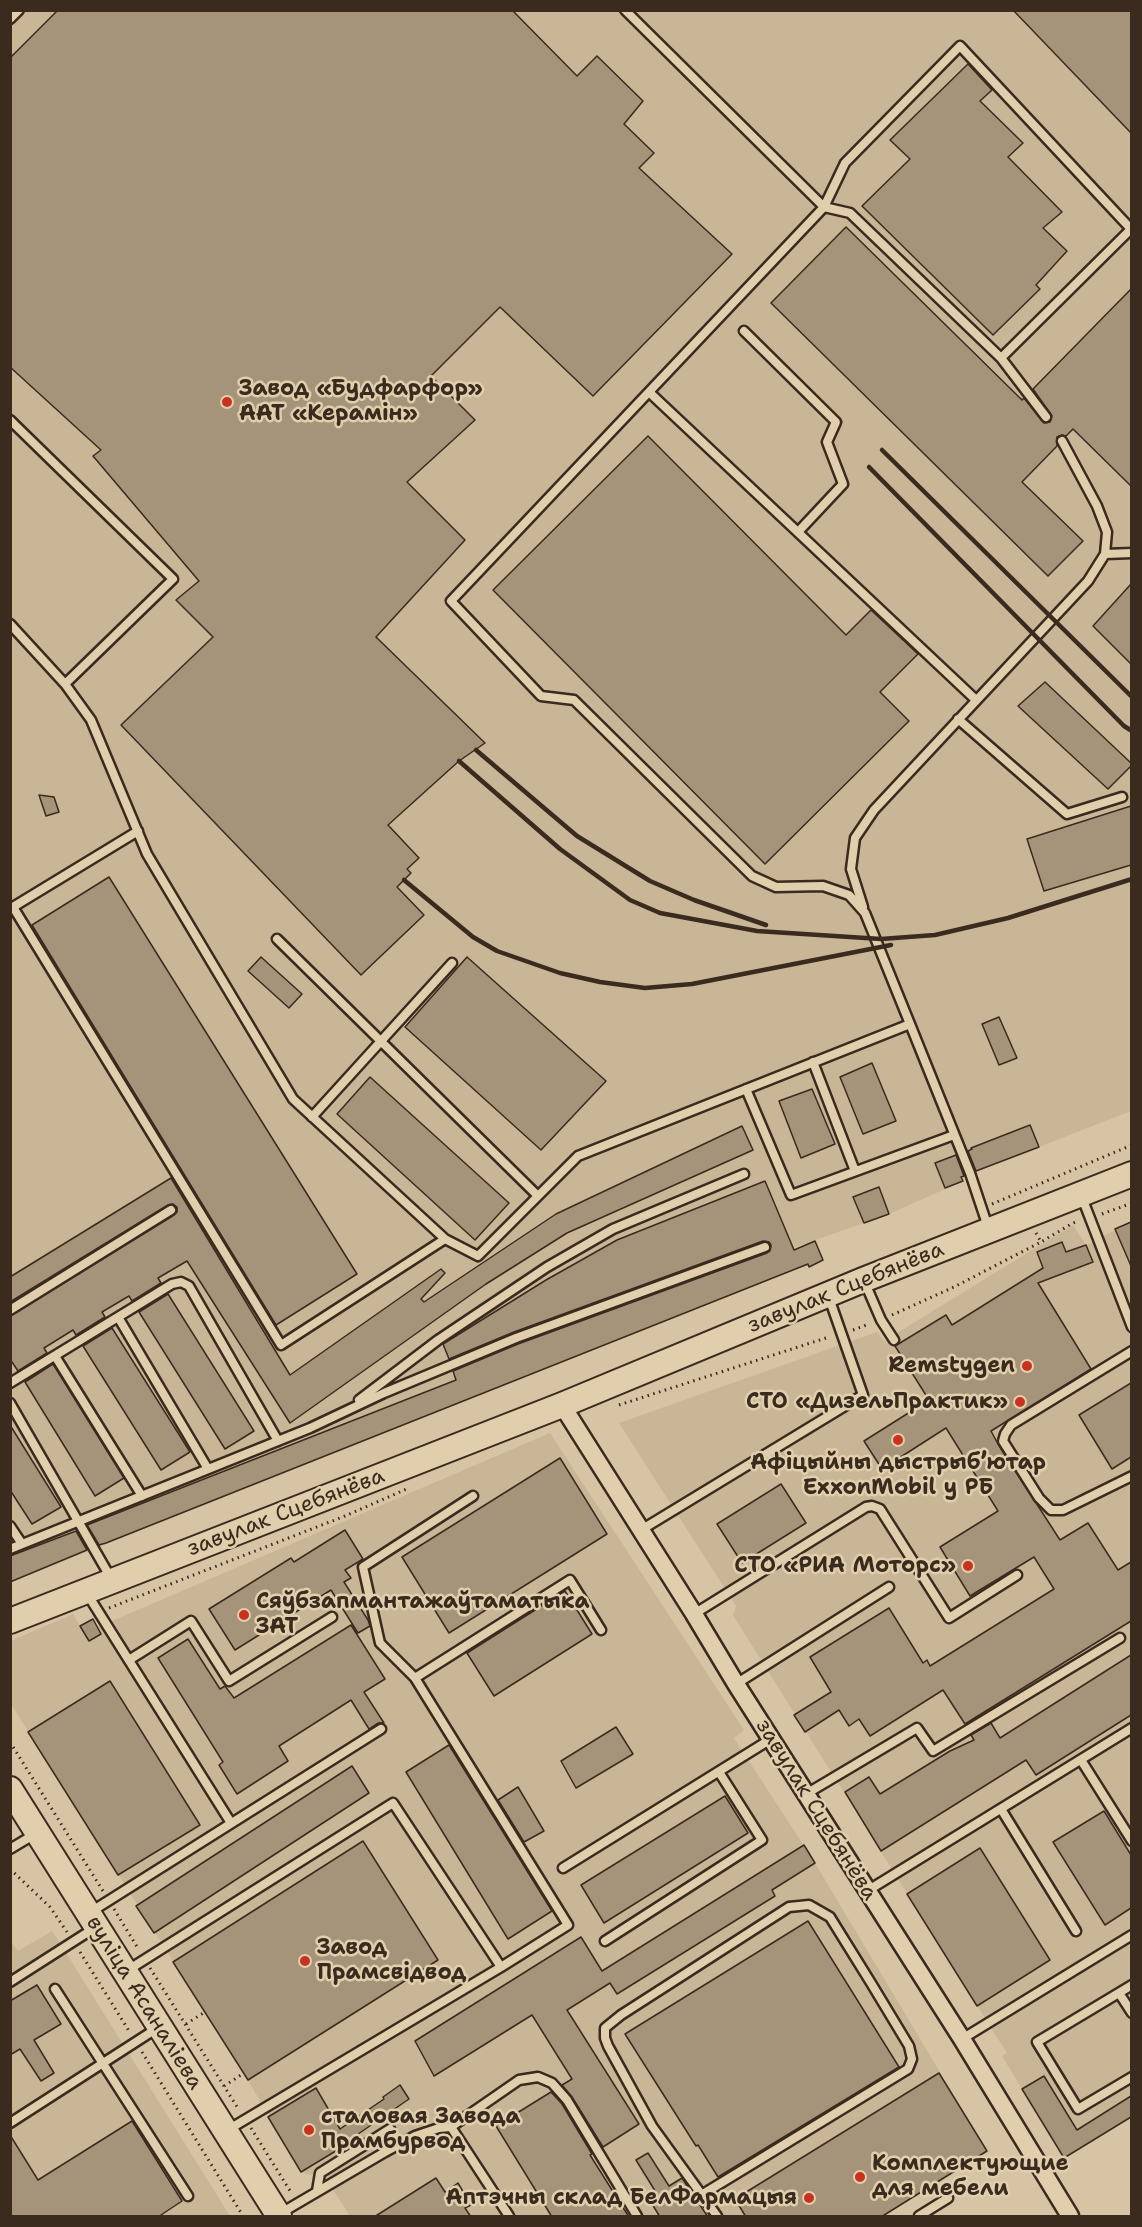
<!DOCTYPE html>
<html>
<head>
<meta charset="utf-8">
<style>
  body { margin:0 }
  #map { position:relative; width:1142px; height:2227px; overflow:hidden; background:#d6c4a4; font-family:"Shantell Sans",sans-serif }
  canvas { display:block }
  .frame { position:absolute; inset:0; border:12px solid #3b2a1e; pointer-events:none }
</style>
</head>
<body>
<div id="map">
<canvas width="1142" height="2227"></canvas>
<div class="frame"></div>
</div>
<script>
const c = document.querySelector('canvas').getContext('2d');
c.lineJoin = 'round';
function fillPath(path, color) { c.fillStyle = color; c.fill(path, 'evenodd'); }
const poly = rows => new Path2D(rows.map(r => 'M' + r).join(''));
function strokePath(path, color, width, dash) { c.strokeStyle = color; c.lineWidth = width; c.lineCap = dash ? 'butt' : 'round'; c.setLineDash(dash || []); c.stroke(path); }
function write(font, color, halo, rows, align = 'center') {
  c.font = font + ' "Shantell Sans",sans-serif'; c.lineWidth = 5; c.setLineDash([]); c.textBaseline = 'middle'; c.strokeStyle = halo; c.fillStyle = color; for (const [text, x, y, turn = 0] of rows) {
    c.save(); c.translate(x, y); c.rotate((+turn || 0) * Math.PI / 180); c.textAlign = isNaN(turn) ? turn : align; if (halo) c.strokeText(text, 0, 0); c.fillText(text, 0, 0); c.restore();
  }
}
const built = poly([
  [11,11,1131,11,1131,1111,962,1177,963,1181,889,1214,793,1248,801,1267,11,1582],
  [1131,1222,1131,2117,1064,2158,1002,2056,1007,2053,988,2023,733,1615,736,1606,619,1423,877,1332,884,1341,1073,1225,1086,1245],
  [550,1433,744,1730,734,1738,815,1863,987,2151,881,2216,350,2216,326,2179,301,2172,248,2080,11,1704,11,1641,73,1614,80,1626,93,1619,98,1627],
  [52,1931,63,1948,230,2216,11,2216,10,1940,18,1951]
]);
const building = poly([
  [58,10,512,10,577,76,597,56,643,101,624,124,654,153,639,168,732,254,593,396,500,307,431,376,475,420,407,482,465,540,376,637,485,743,459,761,388,825,419,858,407,869,411,873,397,887,424,915,361,975,121,725,213,637,176,600,199,581,93,456,101,450,10,367,10,58,58,10],
  [1013,10,1131,10,1131,133,1013,10],
  [968,64,992,90,980,101,1023,143,1008,157,1062,212,1043,228,1067,251,1036,285,1040,289,993,335,862,206,910,159,890,140,968,64],
  [846,227,1022,400,1024,398,1044,423,1050,422,1052,416,1033,389,1131,289,1131,486,1073,429,1066,436,1062,435,1057,437,1057,446,1022,482,1083,541,1048,576,771,303,846,227],
  [648,436,846,635,871,610,918,654,880,692,909,721,765,864,493,590,648,436],
  [1131,584,1131,664,1093,626,1131,584],
  [1045,682,1131,763,1131,766,1108,789,1018,706,1045,682],
  [39,795,54,797,59,812,46,816,39,795],
  [1131,806,1131,865,1044,891,1027,839,1131,806],
  [109,877,357,1274,276,1325,32,925,109,877],
  [261,957,302,994,289,1008,248,971,261,957],
  [467,957,606,1081,541,1150,405,1027,467,957],
  [999,1017,1017,1058,999,1065,982,1024,999,1017],
  [872,1063,896,1121,863,1134,840,1077,872,1063],
  [370,1077,509,1203,475,1240,337,1114,370,1077],
  [812,1089,835,1144,801,1158,779,1101,812,1089],
  [1030,1125,1039,1147,976,1171,968,1151,972,1149,971,1148,1030,1125],
  [742,1126,753,1150,567,1233,486,1284,290,1423,187,1261,158,1278,161,1283,132,1301,129,1296,102,1312,105,1317,76,1335,73,1330,44,1348,47,1353,18,1371,10,1359,10,1316,174,1215,177,1212,177,1207,173,1204,168,1205,10,1302,10,1277,171,1178,290,1375,441,1269,445,1273,421,1299,424,1302,556,1214,742,1126],
  [956,1155,964,1176,961,1177,963,1181,945,1188,935,1163,956,1155],
  [765,1181,794,1250,815,1241,823,1260,809,1267,808,1264,106,1543,99,1545,87,1525,456,1380,453,1371,518,1344,767,1253,770,1251,771,1245,769,1242,763,1241,514,1332,449,1359,443,1344,546,1280,617,1240,765,1181],
  [879,1187,889,1214,864,1223,853,1197,879,1187],
  [1131,1222,1131,1266,1115,1229,1131,1222],
  [1062,1242,1066,1252,1086,1245,1093,1262,1038,1283,1091,1369,991,1431,998,1444,1060,1540,1088,1523,1118,1570,1131,1562,1131,1621,965,1724,943,1690,870,1736,859,1719,849,1726,839,1710,805,1732,794,1715,831,1692,810,1657,889,1608,923,1663,927,1660,930,1666,1054,1589,1034,1557,970,1596,940,1547,998,1511,946,1428,882,1469,864,1441,929,1400,895,1346,946,1315,952,1325,1043,1268,1037,1252,1062,1242],
  [168,1294,254,1431,225,1449,139,1312,168,1294],
  [112,1328,190,1452,161,1470,83,1346,112,1328],
  [53,1364,124,1478,95,1496,25,1382,53,1364],
  [1131,1383,1131,1457,1112,1469,1079,1415,1131,1383],
  [10,1425,61,1507,32,1524,10,1490,10,1425],
  [560,1458,607,1534,449,1633,402,1557,560,1458],
  [781,1484,806,1523,742,1563,717,1524,781,1484],
  [345,1530,363,1559,345,1570,351,1578,344,1582,368,1620,370,1626,358,1633,331,1590,235,1650,209,1609,291,1558,294,1562,345,1530],
  [76,1531,87,1550,10,1582,10,1556,76,1531],
  [565,1591,592,1634,494,1696,467,1653,565,1591],
  [93,1619,101,1634,89,1641,80,1626,93,1619],
  [351,1625,385,1679,364,1692,384,1723,378,1723,369,1729,351,1700,279,1746,288,1761,237,1794,219,1765,223,1762,158,1658,188,1639,220,1689,225,1686,234,1698,351,1625],
  [1131,1655,1131,1715,1036,1775,1026,1760,881,1851,845,1792,869,1777,880,1794,950,1751,974,1740,971,1735,991,1723,1000,1738,1131,1655],
  [110,1681,200,1825,118,1875,28,1732,110,1681],
  [616,1727,633,1754,576,1788,561,1761,616,1727],
  [449,1745,552,1911,508,1939,406,1772,449,1745],
  [352,1766,369,1793,154,1933,136,1906,352,1766],
  [518,1787,544,1831,524,1842,498,1800,518,1787],
  [725,1796,748,1833,604,1923,581,1885,725,1796],
  [1104,1811,1131,1855,1131,1908,1105,1925,1053,1842,1104,1811],
  [363,1841,438,1960,248,2080,173,1962,363,1841],
  [804,1845,815,1863,772,1890,775,1896,617,1994,610,1983,567,2010,639,2124,603,2147,572,2097,562,2085,572,2079,532,2015,434,2076,415,2041,581,1937,602,1971,804,1845],
  [980,1848,1050,1960,977,2006,907,1894,980,1848],
  [808,1921,899,2067,718,2177,698,2145,696,2146,625,2034,808,1921],
  [37,1985,61,2024,34,2040,54,2073,41,2081,20,2049,10,2055,10,2001,37,1985],
  [939,2073,987,2151,881,2217,746,2217,735,2199,939,2073],
  [1044,2076,1077,2130,1131,2096,1131,2117,1064,2158,1022,2089,1044,2076],
  [400,2085,409,2099,348,2141,349,2143,301,2172,268,2117,316,2088,340,2129,384,2099,383,2097,400,2085],
  [551,2092,562,2104,592,2154,590,2155,629,2217,552,2217,496,2126,551,2092],
  [132,2121,182,2201,158,2217,10,2217,10,2135,38,2180,132,2121],
  [648,2153,669,2186,682,2178,708,2217,660,2217,649,2199,657,2194,636,2160,648,2153],
  [436,2178,445,2192,458,2183,471,2205,465,2208,471,2217,374,2217,436,2178]
]);
const path = poly([
  [992,1204,1132,1145],
  [1102,1214,1132,1203],
  [1036,1233,1041,1242,1073,1223,1079,1221],
  [892,1315,954,1287,1041,1242],
  [853,1330,869,1324],
  [619,1405,829,1337],
  [109,1608,345,1516,409,1488],
  [10,1742,103,1891],
  [10,1869,50,1907,67,1932],
  [114,1909,139,1950],
  [80,1952,129,2031],
  [150,1968,239,2110],
  [186,2024,205,2012],
  [142,2052,243,2216],
  [224,2086,244,2073],
  [251,2128,292,2194]
]);
const lane = poly([
  [625,10,824,207,451,601,541,696,574,700,752,876,776,887,823,886,849,895,865,913,910,1024],
  [10,19,19,10],
  [744,331,836,422,827,442,843,484,798,532],
  [1001,358,1131,229,960,46,845,163,824,207,850,213,1001,358,1046,417],
  [649,392,976,700],
  [10,420,173,579,65,684],
  [1105,554,1132,553],
  [10,624,65,684,91,720,147,854,293,1099,445,1239,478,1256,578,1156,910,1024,970,1173,988,1227],
  [958,719,1067,814,1122,797],
  [138,831,13,907,281,1345,445,1239],
  [863,907,851,869,855,838,874,810,1088,581,1105,554,1107,532,1097,506,1062,441],
  [277,939,538,1196],
  [813,1062,855,1171],
  [746,1089,791,1195,954,1135],
  [312,1117,452,963],
  [1081,1195,1132,1327],
  [865,1283,881,1320,894,1340],
  [10,1310,171,1210],
  [118,1317,208,1469],
  [1132,1351,1011,1425,1005,1434,1003,1441,1039,1498,1051,1510,1063,1510,1132,1476],
  [55,1356,142,1496],
  [10,1383,172,1284,181,1282,189,1286,278,1441],
  [359,1400,438,1340,547,1267,613,1229,744,1174],
  [10,1403,112,1580],
  [10,1526,22,1544],
  [641,1530,863,1395,828,1295],
  [10,1549,310,1428,384,1393,516,1338,765,1247],
  [86,1592,231,1823],
  [694,1614,866,1507,872,1506,880,1509,949,1618,1017,1575],
  [129,1660,191,1621,229,1681,332,1617],
  [415,1678,380,1643,363,1567,473,1496],
  [736,1684,889,1587],
  [1081,1760,1132,1841],
  [806,1794,917,1728,933,1751,1120,1638],
  [1001,1809,1076,1931],
  [10,1849,35,1834],
  [563,1868,771,1739],
  [867,1891,1132,1728],
  [89,1913,381,1729],
  [605,1941,762,1840,719,1772],
  [501,1967,568,1925,415,1678,570,1580,601,1630],
  [128,1970,393,1803,501,1967,226,2131],
  [10,1982,96,1927],
  [1132,1985,1037,2042,1078,2109,1132,2077],
  [55,1989,188,2196],
  [1119,1993,1132,2013],
  [962,2039,1132,1935],
  [10,2123,159,2027],
  [451,2127,509,2216],
  [317,2191,320,2173,390,2129],
  [703,2194,908,2069,912,2059,909,2046,871,1983,830,1917,809,1905,789,1907,621,2015,605,2028,605,2038,608,2046,652,2126,717,2216],
  [281,2213,385,2152,415,2136,439,2128,451,2127,519,2080,538,2077,552,2083,567,2100,637,2216],
  [919,2216,948,2198]
]);
const street = poly([
  [562,1405,694,1614,736,1684,962,2039,1070,2216]
]);
const secondary = poly([
  [10,1621,562,1405,863,1280,1132,1174],
  [10,1789,279,2216]
]);
const rail = poly([
  [882,450,1132,697],
  [869,467,1124,726,1132,731],
  [476,750,577,836,650,881,694,900,766,925],
  [459,761,560,849,630,900,660,913,757,931,881,939,935,935,1008,918,1132,879],
  [404,880,473,937,497,951,560,973,600,982,645,988,692,984,891,945]
]);
const markers = [
  [227,402,6,"#c8321e"],
  [1027,1366,6,"#c8321e"],
  [1020,1402,6,"#c8321e"],
  [898,1440,6,"#c8321e"],
  [968,1566,6,"#c8321e"],
  [244,1615,6,"#c8321e"],
  [305,1961,6,"#c8321e"],
  [309,2130,6,"#c8321e"],
  [860,2177,6,"#c8321e"],
  [809,2198,6,"#c8321e"]
];
const poiNames = [
  ["Завод «Будфарфор»",239,389],
  ["ААТ «Керамін»",239,414],
  ["Remstygen",1015,1366,"right"],
  ["СТО «ДизельПрактик»",1008,1402,"right"],
  ["Афіцыйны дыстрыбʼютар",898,1463,"center"],
  ["ExxonMobil у РБ",898,1488,"center"],
  ["СТО «РИА Моторс»",956,1566,"right"],
  ["Сяўбзапмантажаўтаматыка",256,1602],
  ["ЗАТ",256,1627],
  ["Завод",317,1948],
  ["Прамсвідвод",317,1973],
  ["сталовая Завода",321,2117],
  ["Прамбурвод",321,2142],
  ["Комплектующие",872,2164],
  ["для мебели",872,2189],
  ["Аптэчны склад БелФармацыя",797,2198,"right"]
];
const streetNames = [
  ["завулак Сцебянёва",846,1288,-22],
  ["завулак Сцебянёва",286,1513,-21],
  ["завулак Сцебянёва",816,1810,58],
  ["вуліца Асаналіева",144,2003,58]
];
fillPath(built, '#c8b697');
fillPath(building, '#a6947a');
strokePath(building, '#3b2a1e', 1.5);
strokePath(lane, '#3b2a1e', 13);
strokePath(street, '#3b2a1e', 21);
strokePath(secondary, '#3b2a1e', 28);
strokePath(path, '#3b2a1e', 3, [1.5, 4.5]);
strokePath(lane, '#e0ceac', 8);
strokePath(street, '#e0ceac', 16);
strokePath(secondary, '#e0ceac', 24);
strokePath(rail, '#3b2a1e', 4.5);
for (const [x, y, r, color] of markers) { const dot = new Path2D(); dot.arc(x, y, r, 0, 2 * Math.PI); c.fillStyle = color; c.fill(dot); strokePath(dot, '#e0ceac', 2); }
write('bold 22px', '#3b2a1e', '#e0ceac', poiNames, 'left');
write('22px', '#3b2a1e', '#e0ceac', streetNames);
</script>
</body>
</html>
